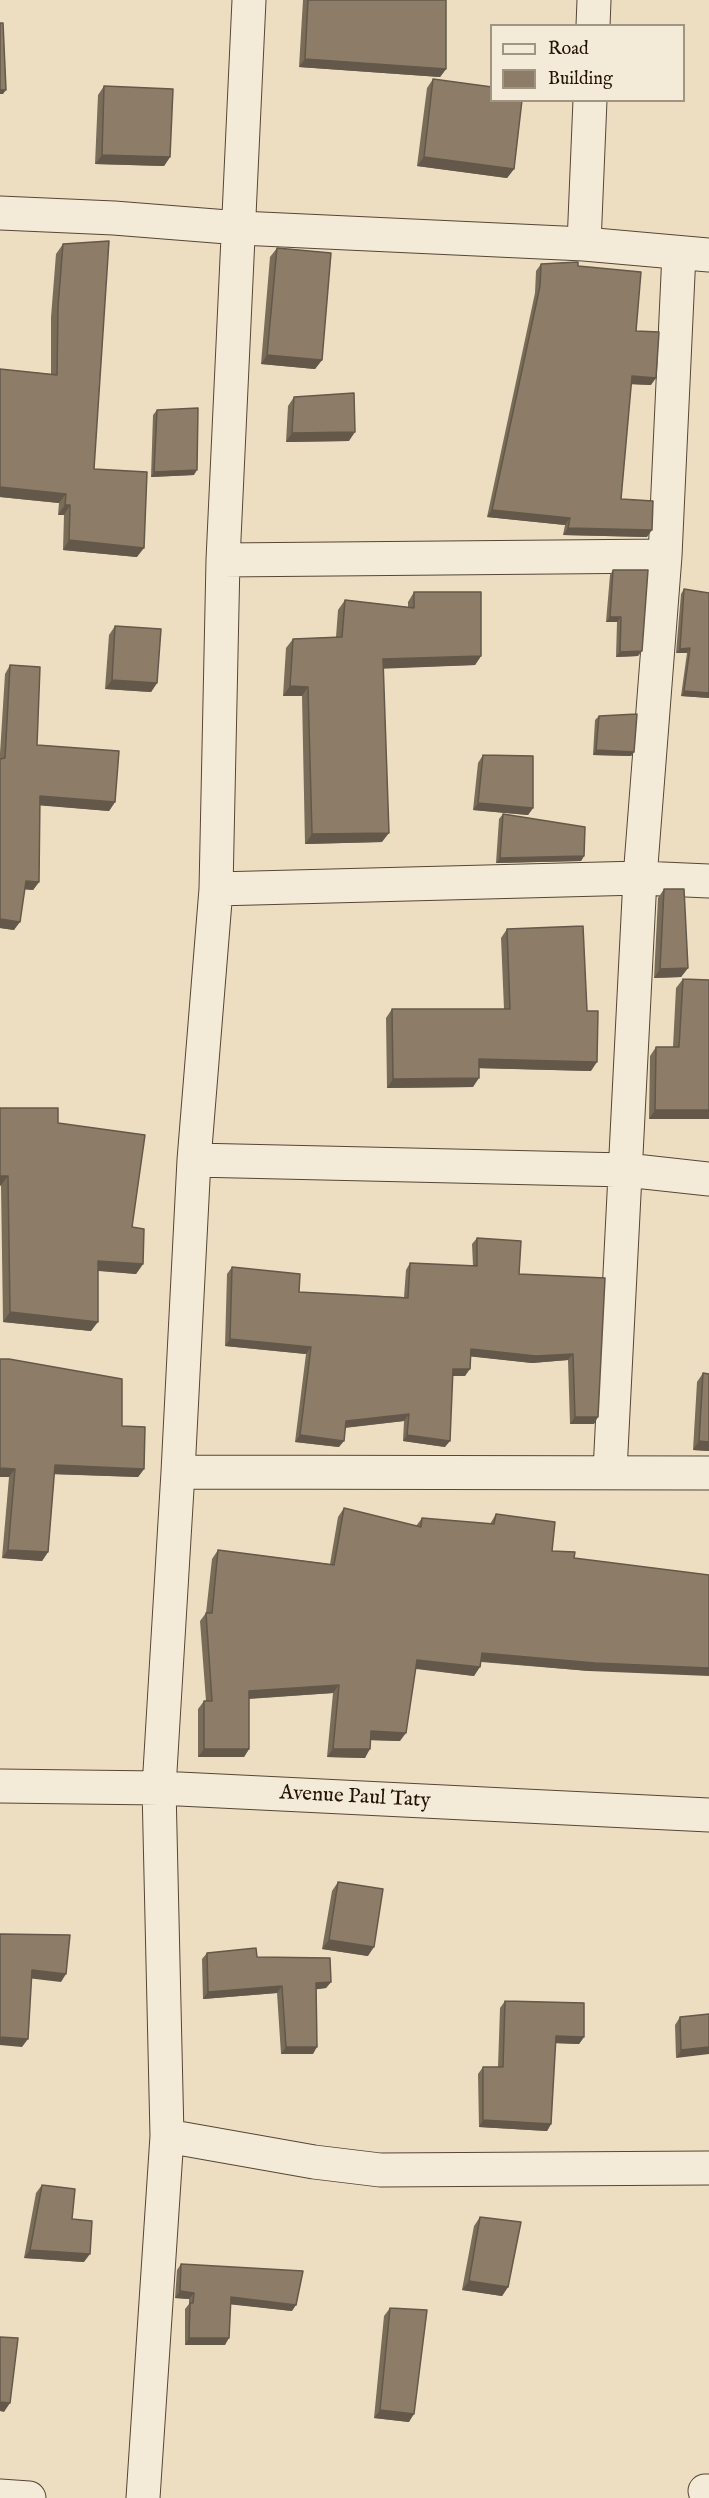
<!DOCTYPE html>
<html>
<head>
<meta charset="utf-8">
<style>
  body { margin:0 }
  #map { position:relative; width:709px; height:2498px; overflow:hidden; background:#eddec2; font-family:"IM FELL English",serif }
  canvas { display:block }
  .legend { position:absolute; left:490px; top:24px; width:195px; height:78px; box-sizing:border-box; background:#f3ead7; border:2px solid #a09483; margin:0; padding:8px 10px; list-style:none; font-size:18px; color:#241406 }
  .legend li { display:flex; align-items:center; gap:12px; height:30px }
  .legend b { width:30px; border:2px solid #a09483 }
</style>
</head>
<body>
<div id="map">
<canvas width="709" height="2498"></canvas>
<ul class="legend">
<li><b style="height:8px;background:#f3ead7"></b>Road</li>
<li><b style="height:16px;background:#8d7d68"></b>Building</li>
</ul>
</div>
<script>
const c = document.querySelector('canvas').getContext('2d');
c.lineJoin = 'round';
const poly = rows => new Path2D(rows.map(r => 'M' + r).join(''));
function strokePath(path, color, width, dash) { c.strokeStyle = color; c.lineWidth = width; c.lineCap = dash ? 'butt' : 'round'; c.setLineDash(dash || []); c.stroke(path); }
function fillPath(path, color) { c.fillStyle = color; c.fill(path, 'evenodd'); }
function write(font, color, halo, rows, align = 'center') {
  c.font = font + ' "IM FELL English",serif'; c.lineWidth = 5; c.setLineDash([]); c.textBaseline = 'middle'; c.strokeStyle = halo; c.fillStyle = color; for (const [text, x, y, turn = 0] of rows) {
    c.save(); c.translate(x, y); c.rotate((+turn || 0) * Math.PI / 180); c.textAlign = isNaN(turn) ? turn : align; if (halo) c.strokeText(text, 0, 0); c.fillText(text, 0, 0); c.restore();
  }
}
const street = poly([
  [593,26,594,0],
  [0,213,114,218,240,228,584,244,709,255],
  [584,244,590,100],
  [223,560,665,556],
  [216,889,640,878,709,881],
  [194,1160,626,1170,709,1179],
  [610,1471,640,878,665,556,679,253],
  [178,1472,709,1473],
  [0,1786,159,1788,709,1815],
  [167,2136,314,2162,380,2170,709,2168],
  [705,2491,709,2491],
  [0,2496,29,2498],
  [143,2498,167,2136,159,1788,178,1472,194,1160,216,889,223,560,249,0]
]);
const wall = poly([
  [303,0,446,0,446,69,440,77,299,67],
  [433,79,514,169,507,178,417,166,427,88],
  [104,86,170,157,164,166,95,164,98,95],
  [63,244,94,469,137,557,63,550,64,515,58,515,59,503,0,497,0,369,51,374,51,317,56,254],
  [277,248,322,360,315,369,261,364,270,257],
  [541,264,578,266,651,385,631,384,621,499,647,537,563,535,565,525,487,517,535,293,536,271],
  [294,397,349,441,286,442,288,406],
  [157,410,194,475,151,477,153,415],
  [613,570,638,656,616,657,617,622,606,622,610,575],
  [684,589,709,698,681,696,687,653,676,653,681,594],
  [414,592,481,656,475,665,383,668,382,842,305,844,302,696,283,696,286,648,293,639,336,637,338,610,345,600,408,607,408,602],
  [115,626,157,683,151,692,105,689,109,635],
  [10,665,37,745,115,802,109,811,40,805,39,882,33,890,25,889,14,930,0,928,0,753,5,674],
  [599,716,634,752,631,756,593,755,595,720],
  [483,755,533,808,528,815,473,810,478,763],
  [503,814,584,856,581,861,496,863,499,819],
  [664,889,688,968,681,977,654,978,658,898],
  [507,929,587,1011,591,1071,479,1068,473,1087,387,1088,386,1018,392,1009,504,1009,501,938],
  [683,979,709,980,709,1119,649,1119,650,1056,656,1047,673,1047,676,988],
  [0,1108,58,1123,132,1227,143,1264,136,1274,98,1271,91,1331,3,1322,1,1185,0,1186],
  [477,1238,519,1274,605,1278,594,1424,570,1424,568,1360,532,1363,470,1356,465,1376,453,1376,445,1447,403,1441,404,1421,345,1428,339,1447,295,1442,306,1354,225,1346,227,1274,232,1267,299,1292,404,1297,406,1270,410,1263,473,1266,472,1244],
  [0,1359,122,1426,144,1469,138,1477,54,1474,48,1552,42,1561,2,1558,9,1477],
  [703,1373,709,1374,709,1451,693,1450,697,1382],
  [344,1508,416,1526,422,1518,490,1524,496,1514,552,1551,574,1558,589,1671,481,1662,474,1676,416,1669,400,1741,371,1740,365,1758,327,1757,333,1693,249,1699,249,1749,244,1757,198,1757,198,1709,204,1701,206,1701,200,1621,206,1613,212,1559,218,1550,330,1564,338,1517],
  [338,1882,368,1956,322,1949,332,1891],
  [207,1953,257,1957,331,1982,326,1988,316,1989,313,2054,281,2054,277,1993,203,1999,202,1959],
  [505,2001,584,2037,579,2044,555,2043,551,2124,547,2131,479,2127,478,2074,483,2067,498,2067,500,2008],
  [709,2014,676,2058,675,2025,680,2017],
  [42,2185,72,2219,84,2262,24,2258,36,2193],
  [480,2217,508,2287,502,2296,462,2290,474,2226],
  [181,2264,292,2311,231,2304,225,2345,185,2345,185,2309,189,2304,189,2299,175,2298,177,2270],
  [390,2308,409,2422,374,2418,384,2316]
]);
const shadedWall = poly([
  [305,59,446,69,440,77,299,67],
  [0,90,6,90,3,94,0,94],
  [102,155,170,157,164,166,95,164],
  [424,157,514,169,507,178,417,166],
  [267,355,322,360,315,369,261,364],
  [632,376,656,378,651,385,627,384],
  [355,432,349,441,286,442,292,433],
  [197,470,194,475,151,477,154,472],
  [0,487,66,494,59,503,0,497],
  [65,505,70,505,64,515,58,515],
  [492,510,570,518,565,525,487,517],
  [568,528,652,530,647,537,563,535],
  [69,540,144,548,137,557,63,550],
  [610,617,621,617,617,622,606,622],
  [690,648,687,653,676,653,680,649],
  [642,651,638,656,616,657,620,652],
  [481,656,475,665,376,669,383,659],
  [112,680,157,683,151,692,105,689],
  [290,686,308,687,302,696,283,696],
  [684,691,709,693,709,698,681,696],
  [596,750,634,752,631,756,593,755],
  [40,796,115,802,109,811,35,805],
  [478,803,533,808,528,815,473,810],
  [389,833,382,842,305,844,312,834],
  [584,856,581,861,496,863,500,858],
  [26,881,39,882,33,890,20,889],
  [0,919,20,922,14,930,0,928],
  [688,968,681,977,654,978,660,969],
  [479,1059,597,1062,591,1071,473,1068],
  [479,1078,473,1087,387,1088,393,1079],
  [655,1110,709,1110,709,1119,649,1119],
  [0,1176,8,1176,1,1185,0,1186],
  [98,1261,143,1264,136,1274,91,1270],
  [10,1312,98,1322,91,1331,3,1322],
  [230,1339,311,1347,306,1354,225,1346],
  [471,1349,573,1354,568,1360,532,1363,466,1356],
  [453,1369,470,1369,465,1376,449,1376],
  [409,1414,404,1421,341,1428,346,1421],
  [575,1417,598,1417,594,1424,570,1424],
  [300,1435,344,1441,339,1447,295,1442],
  [407,1435,450,1441,445,1447,403,1441],
  [699,1441,709,1442,709,1451,693,1450],
  [55,1465,144,1469,138,1477,49,1474],
  [0,1468,15,1469,9,1477,0,1477],
  [8,1550,48,1552,42,1561,2,1558],
  [482,1653,709,1668,709,1676,589,1671,476,1661],
  [417,1660,480,1667,474,1676,412,1668],
  [339,1685,333,1693,243,1699,249,1691],
  [371,1731,406,1733,400,1741,365,1740],
  [204,1749,249,1749,244,1757,198,1757],
  [333,1749,370,1749,365,1758,327,1757],
  [329,1940,374,1947,368,1956,322,1949],
  [32,1970,66,1974,61,1982,27,1978],
  [331,1982,326,1988,311,1990,316,1983],
  [282,1986,277,1993,203,1999,208,1992],
  [556,2036,584,2037,579,2044,551,2043],
  [0,2037,28,2039,22,2047,0,2045],
  [286,2047,317,2047,313,2054,281,2054],
  [709,2047,709,2054,676,2058,681,2050],
  [483,2120,551,2124,547,2131,479,2127],
  [30,2250,90,2254,84,2262,24,2258],
  [469,2281,508,2287,502,2296,462,2290],
  [180,2291,194,2293,189,2299,175,2298],
  [231,2297,296,2305,292,2311,227,2304],
  [189,2338,229,2338,225,2345,185,2345],
  [0,2402,10,2403,4,2412,0,2411],
  [380,2410,414,2414,409,2422,374,2418]
]);
const building = poly([
  [308,0,446,0,446,69,305,59,308,0],
  [0,23,3,23,6,90,0,90,0,23],
  [433,79,492,87,492,100,522,100,514,169,424,157,433,79],
  [104,86,173,89,170,157,102,155,104,86],
  [109,241,94,469,147,472,144,548,69,540,70,505,65,505,66,494,0,487,0,369,57,375,58,307,63,244,109,241],
  [277,248,331,253,322,360,267,355,277,248],
  [578,262,578,266,641,272,636,331,659,332,656,378,632,376,621,499,653,501,652,530,568,528,570,518,492,510,540,286,541,264,578,262],
  [354,393,355,432,292,433,294,397,354,393],
  [198,408,197,470,154,472,157,410,198,408],
  [613,570,648,570,642,651,620,652,621,617,610,617,613,570],
  [684,589,709,593,709,693,684,691,690,648,680,649,684,589],
  [414,592,481,592,481,656,383,659,389,833,312,834,308,687,290,686,293,639,342,637,345,600,414,608,414,592],
  [115,626,161,629,157,683,112,680,115,626],
  [10,665,40,667,37,745,119,751,115,802,40,796,39,882,26,881,20,922,0,919,0,759,5,758,10,665],
  [637,714,634,752,596,750,599,716,637,714],
  [483,755,533,756,533,808,478,803,483,755],
  [503,814,585,827,584,856,500,858,503,814],
  [664,889,684,889,688,968,660,969,664,889],
  [583,926,587,1011,598,1011,597,1062,479,1059,479,1078,393,1079,392,1009,510,1009,507,929,583,926],
  [683,979,709,980,709,1110,655,1110,656,1047,679,1047,683,979],
  [0,1108,58,1108,58,1123,145,1135,132,1227,144,1229,143,1264,98,1261,98,1322,10,1312,8,1176,0,1176,0,1108],
  [477,1238,521,1241,519,1274,605,1278,598,1417,575,1417,573,1354,536,1356,471,1349,470,1369,453,1369,450,1441,407,1435,409,1414,346,1421,344,1441,300,1435,311,1347,230,1339,232,1267,300,1274,299,1292,408,1298,410,1263,477,1266,477,1238],
  [0,1359,9,1359,122,1379,122,1426,145,1427,144,1469,55,1465,48,1552,8,1550,15,1469,0,1468,0,1359],
  [703,1373,709,1374,709,1442,699,1441,703,1373],
  [344,1508,421,1527,422,1518,494,1524,496,1514,555,1522,552,1551,575,1552,574,1558,709,1575,709,1668,595,1663,482,1653,480,1667,417,1660,406,1733,371,1731,370,1749,333,1749,339,1685,249,1691,249,1749,204,1749,204,1701,212,1701,206,1613,212,1613,218,1550,334,1565,344,1508],
  [338,1882,383,1889,374,1947,329,1940,338,1882],
  [0,1934,70,1935,66,1974,32,1970,28,2039,0,2037,0,1934],
  [256,1948,257,1957,330,1958,331,1982,316,1983,317,2047,286,2047,282,1986,208,1992,207,1953,256,1948],
  [505,2001,584,2003,584,2037,556,2036,551,2124,483,2120,483,2067,503,2067,505,2001],
  [709,2014,709,2047,681,2050,680,2017,709,2014],
  [42,2185,75,2189,72,2219,92,2221,90,2254,30,2250,42,2185],
  [480,2217,521,2222,508,2287,469,2281,480,2217],
  [181,2264,303,2271,296,2305,231,2297,229,2338,189,2338,190,2303,193,2303,194,2293,180,2291,181,2264],
  [390,2308,427,2310,414,2414,380,2410,390,2308],
  [0,2337,18,2338,10,2403,0,2402,0,2337]
]);
const streetNames = [
  ["Avenue Paul Taty",355,1798,3]
];
strokePath(street, '#564635', 35);
strokePath(street, '#f3ead7', 33);
fillPath(wall, '#796c59');
fillPath(shadedWall, '#635849');
fillPath(building, '#8d7d68');
strokePath(building, '#635849', 1.5);
write('21px', '#241406', '#f3ead7', streetNames);
</script>
</body>
</html>
